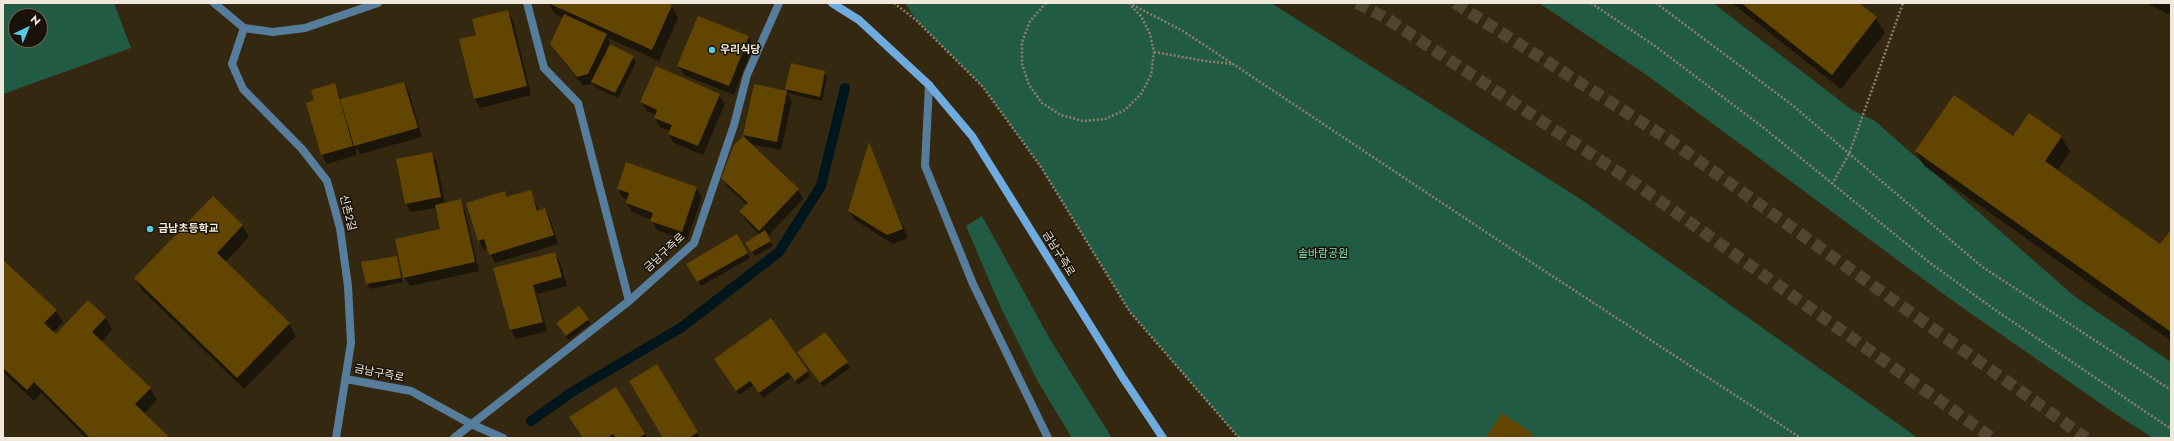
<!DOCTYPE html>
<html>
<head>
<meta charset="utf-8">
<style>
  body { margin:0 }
  #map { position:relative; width:2174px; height:441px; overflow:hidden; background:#352811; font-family:Jost,sans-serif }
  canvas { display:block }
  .frame { position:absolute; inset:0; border:4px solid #f0e8da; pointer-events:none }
  .north { position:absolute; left:8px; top:8px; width:40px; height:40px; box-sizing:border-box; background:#181208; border:1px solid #6e685c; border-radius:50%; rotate:44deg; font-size:11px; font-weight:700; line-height:16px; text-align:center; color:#f0e8da }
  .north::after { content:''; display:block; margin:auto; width:14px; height:18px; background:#59c8e4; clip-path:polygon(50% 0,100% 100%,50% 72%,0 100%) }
</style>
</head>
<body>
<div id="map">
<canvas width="2174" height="441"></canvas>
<div class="frame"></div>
<div class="north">N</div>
</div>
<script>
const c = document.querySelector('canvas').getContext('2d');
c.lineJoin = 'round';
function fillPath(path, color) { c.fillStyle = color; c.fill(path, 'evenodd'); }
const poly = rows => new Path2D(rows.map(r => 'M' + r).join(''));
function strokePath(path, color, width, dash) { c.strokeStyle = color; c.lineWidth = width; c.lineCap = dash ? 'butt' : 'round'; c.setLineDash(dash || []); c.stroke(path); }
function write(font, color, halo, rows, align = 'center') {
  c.font = font + ' Jost,"Noto Sans KR",sans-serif'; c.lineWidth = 3; c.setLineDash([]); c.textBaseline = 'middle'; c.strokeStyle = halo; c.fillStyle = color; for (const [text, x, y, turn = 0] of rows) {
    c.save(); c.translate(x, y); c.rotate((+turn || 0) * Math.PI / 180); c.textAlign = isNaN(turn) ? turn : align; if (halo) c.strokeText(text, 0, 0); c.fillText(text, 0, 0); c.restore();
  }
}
const green = poly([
  [3,3,114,3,131,48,3,94],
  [16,16,40,16,40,40,16,40],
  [905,3,1271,3,1582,200,1918,438,1239,438,1130,312,1041,167,983,87,916,20],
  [1539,3,1713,3,1852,110,1875,121,2074,296,2171,362,2171,438,2153,438,2120,417,1953,301,1648,76],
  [982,216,1051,341,1112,438,1072,438,1038,382,1001,308,966,226]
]);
const shadow = poly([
  [548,3,665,3,672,6,678,18,659,61,608,38,611,46,633,57,636,62,618,98,595,87,593,83,583,86,557,53,551,44,563,18,555,14],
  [1732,3,1857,3,1876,18,1885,33,1841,89],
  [2147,3,2171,3,2171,16],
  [507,11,513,20,531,95,480,108,475,99,460,40,477,36],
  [748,37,753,46,734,95,684,75,678,66],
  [657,68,719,95,725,104,703,155,674,143,669,134,670,131,660,127,655,118,656,115,647,111,641,102],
  [824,72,827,77,822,101,787,93,792,101,781,150,749,144,798,190,803,199,768,236,773,246,755,256,747,243,760,235,746,221,741,212,747,205,728,187,723,178,748,142,744,135,754,85,788,92,786,89],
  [404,83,409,92,422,137,360,154,356,147,357,155,327,164,322,155,307,103,315,101,334,84,342,100],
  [2029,114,2062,137,2070,152,2057,171,2161,246,2171,231,2171,341,1924,166,1916,151,2013,137],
  [869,145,908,238,893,244,855,220,849,211],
  [431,153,437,162,445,204,460,201,465,210,479,271,410,286,404,277,441,229,436,208,411,212,406,203],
  [696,188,702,197,687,240,657,230,652,220,632,212,627,203,628,200,623,198,618,189],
  [530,191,539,211,545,209,550,218,558,244,495,263,488,248,484,250,479,241,504,193,507,198],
  [242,225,249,237,225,262,289,324,296,336,244,389,142,290,135,278],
  [737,235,750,258,701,286,688,264],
  [554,253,560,262,567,286,537,294,547,331,516,339,511,330,494,269],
  [396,257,403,282,370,289,367,284],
  [3,261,56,310,63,322,53,332,56,335,88,301,106,318,112,330,101,342,150,388,157,400,144,414,169,438,86,438,41,393,34,401,3,372],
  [588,320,590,324,569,340,560,328],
  [825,333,850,368,823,387,802,357],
  [718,364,807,371,810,376,798,385,792,377,763,398,754,385,739,395],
  [657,365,700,438,664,438],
  [616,389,647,438,583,438]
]);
const stream = poly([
  [531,421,572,392,682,327,779,252,821,186,845,88]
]);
const building = poly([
  [548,3,667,3,672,5,652,50],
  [1741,3,1859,3,1877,17,1832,75],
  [508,10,527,86,474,99,459,39,476,35,472,19],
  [564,14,607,34,588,74,577,77,550,44],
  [698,16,749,36,729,86,677,66],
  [610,44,634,56,615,93,591,82],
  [791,63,825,71,820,97,785,89],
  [656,66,720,94,698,146,668,134,672,125,654,118,657,110,640,102],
  [404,82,418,128,354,146,340,99],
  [335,83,353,146,321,155,306,103,314,100,311,90],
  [754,84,787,91,777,142,743,135],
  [1954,95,2013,136,2029,113,2062,136,2045,161,2160,244,2171,230,2171,332,1915,151],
  [743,136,799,189,759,231,739,211,748,203,721,178,734,145],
  [869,142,903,229,887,235,848,211],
  [432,152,441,197,405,204,396,159],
  [626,162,697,187,682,232,650,221,653,213,626,203,629,193,617,189],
  [531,190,537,211,545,208,554,235,489,255,484,239,478,241,466,203,505,191,506,197],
  [213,196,243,225,217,253,290,323,237,378,134,278],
  [461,199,475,262,403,278,395,239,440,229,435,205],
  [765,230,771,241,751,252,745,243],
  [737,234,748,253,697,282,686,264],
  [555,252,562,277,533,285,543,322,510,330,493,268],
  [397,256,401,278,366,284,361,262],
  [3,260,57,310,44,323,56,334,88,300,106,317,92,332,151,388,135,404,168,436,166,438,90,438,34,382,27,390,3,368],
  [579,306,589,319,566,336,556,323],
  [771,318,808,371,795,381,788,372,759,393,750,381,736,391,714,359],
  [825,332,848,362,820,383,797,352],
  [657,364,698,432,689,438,663,438,629,381],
  [616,387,645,434,638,438,616,438,613,434,607,438,583,438,569,417],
  [1502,413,1533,434,1530,438,1485,438]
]);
const highwayTunnel = poly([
  [1357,3,1386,18,1636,184,1992,438],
  [1455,3,1668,139,2086,438]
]);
const path = poly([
  [894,3,916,20,983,87,1041,167,1130,312,1239,438],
  [1046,3,1030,21,1022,42,1022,64,1029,85,1042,103,1061,115,1083,121,1105,119,1125,110,1141,94,1151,75,1154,52,1150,34,1141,16,1130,5],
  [1129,3,1183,31,1233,64,1546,272,1801,438],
  [1591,3,1655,46,1764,128,1930,263,1991,307,2171,429],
  [1656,3,1791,104,1981,266,2171,390],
  [1154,52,1205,61,1233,64],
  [1832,184,1849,154,1903,3]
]);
const street = poly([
  [214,3,244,28,273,32,305,28,378,3],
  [527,3,544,68,578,103,629,301],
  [244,28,232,64,243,89,302,149,327,181,340,228,348,286,351,343,336,438],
  [929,85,925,166,973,284,1048,438],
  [346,379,411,391,471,424,503,438],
  [454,438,629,301,694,243,734,125,747,75,779,3]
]);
const secondary = poly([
  [832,3,859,20,929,85,972,136,1123,378,1163,438]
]);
const markers = [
  [712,50,4,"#59c8e4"],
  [150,229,4,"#59c8e4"]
];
const poiNames = [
  ["우리식당",720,50],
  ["금남초등학교",158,229]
];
const streetNames = [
  ["신촌2길",347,213,76],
  ["금남구즉로",665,253,-43],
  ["금남구즉로",1058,254,58],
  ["금남구즉로",379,374,11]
];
const parkNames = [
  ["솔바람공원",1323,254]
];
fillPath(green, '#225b43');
fillPath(shadow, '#0007');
strokePath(stream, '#00161d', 10);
fillPath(building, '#624501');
strokePath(highwayTunnel, '#51452f', 12, [12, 6]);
strokePath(path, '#8b806d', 2.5, [2, 2]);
strokePath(street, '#577d9c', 8);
strokePath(secondary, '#6eabde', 8);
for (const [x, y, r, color] of markers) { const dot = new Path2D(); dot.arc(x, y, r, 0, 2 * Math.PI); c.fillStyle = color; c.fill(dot); strokePath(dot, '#181208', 1.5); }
write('bold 11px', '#f0e8da', '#181208', poiNames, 'left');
write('11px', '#f0e8da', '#181208', streetNames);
write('11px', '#7ee1b3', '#181208', parkNames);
</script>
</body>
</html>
